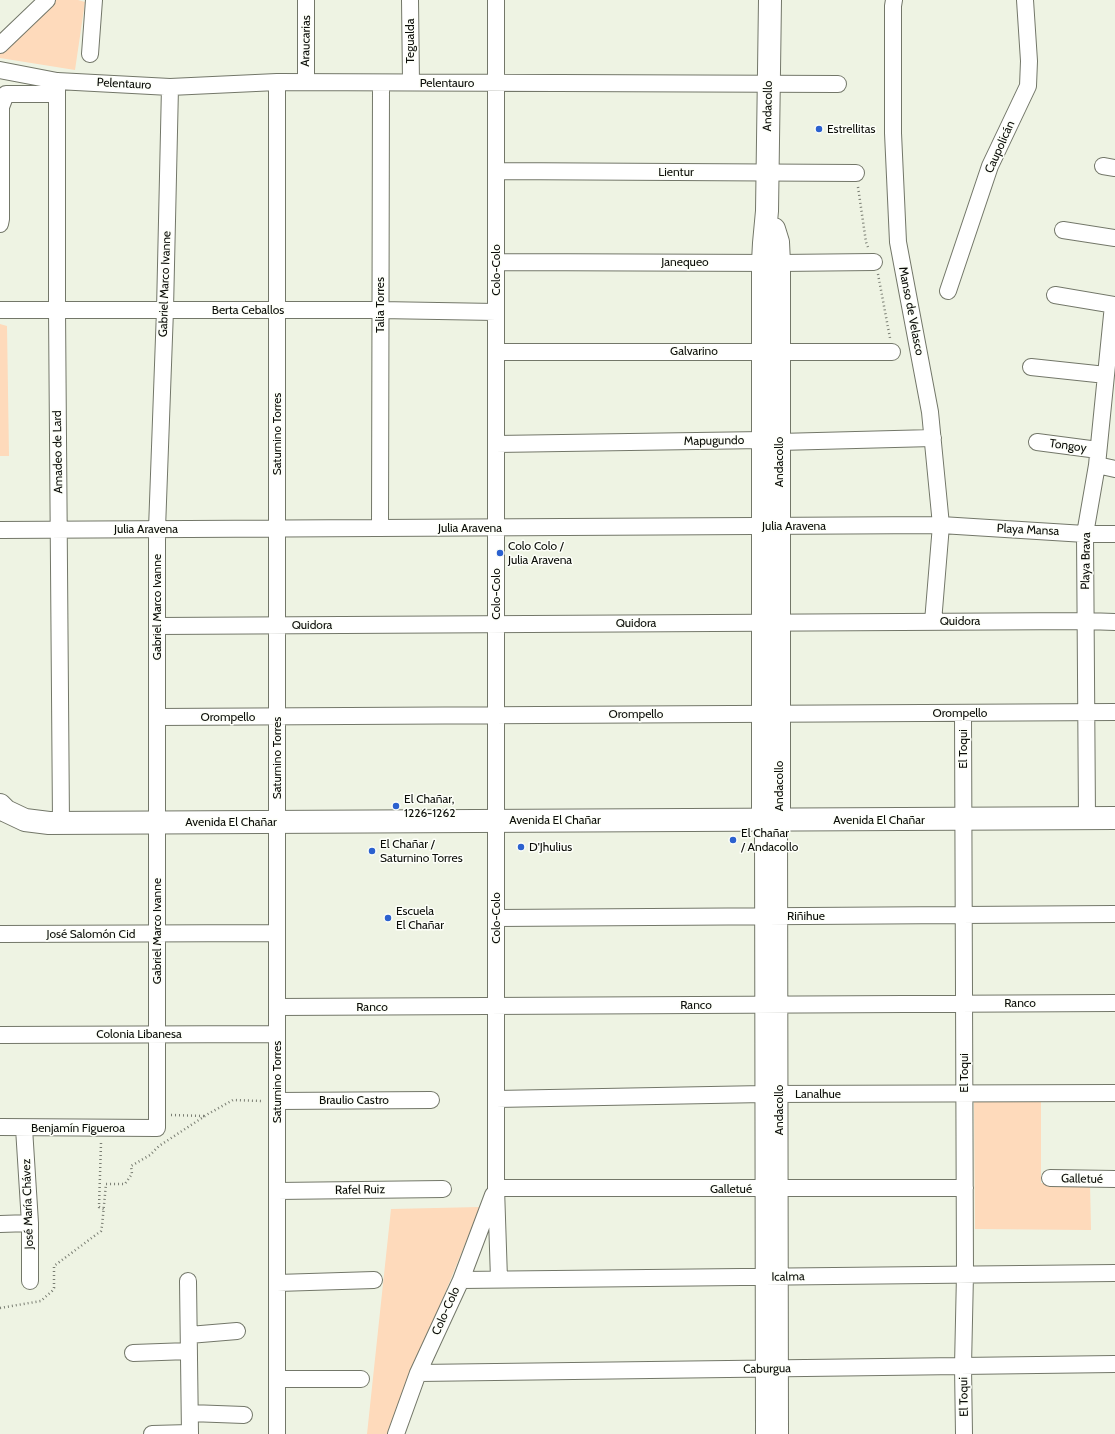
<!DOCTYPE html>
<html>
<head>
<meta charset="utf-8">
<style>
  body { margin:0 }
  canvas { display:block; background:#eef3e3 }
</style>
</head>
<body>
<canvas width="1115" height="1434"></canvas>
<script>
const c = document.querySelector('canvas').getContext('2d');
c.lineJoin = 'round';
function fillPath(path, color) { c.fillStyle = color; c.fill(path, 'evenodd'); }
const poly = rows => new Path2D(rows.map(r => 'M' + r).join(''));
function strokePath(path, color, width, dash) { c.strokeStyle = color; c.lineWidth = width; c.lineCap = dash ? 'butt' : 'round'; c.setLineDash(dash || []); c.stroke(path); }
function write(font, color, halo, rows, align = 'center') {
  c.font = font + ' Cabin,sans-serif'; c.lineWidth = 3; c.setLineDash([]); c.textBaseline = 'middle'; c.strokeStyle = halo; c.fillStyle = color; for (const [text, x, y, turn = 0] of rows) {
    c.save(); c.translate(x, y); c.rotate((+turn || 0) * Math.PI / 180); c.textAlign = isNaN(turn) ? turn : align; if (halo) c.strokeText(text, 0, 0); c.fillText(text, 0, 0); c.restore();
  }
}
const green = poly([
  [54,0,78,0,85,2,75,70,0,58,0,54],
  [0,324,7,326,9,456,0,456],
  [974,1099,1041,1099,1041,1183,1090,1183,1091,1230,975,1229],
  [480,1207,388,1434,367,1434,391,1209]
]);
const path = poly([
  [858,187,866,242,868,247],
  [878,274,890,338],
  [171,1115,204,1116],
  [101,1143,99,1207,104,1209],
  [0,1308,41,1301,52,1291,54,1288,54,1266,101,1231,102,1226,106,1184,125,1184,132,1174,131,1166,150,1155,159,1146,208,1114,233,1100,263,1101]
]);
const street = poly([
  [410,0,411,82],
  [496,0,496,1188,499,1279],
  [894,0,893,6,893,133,898,242,930,412,941,525,933,622],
  [0,45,47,0],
  [90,54,94,0],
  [0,70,57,81,170,87,277,82,838,84],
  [57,81,57,310,61,823],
  [277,82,277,1434],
  [306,82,306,0],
  [1103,166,1115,168],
  [496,171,856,173],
  [0,224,1,219,1,107,6,94,57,94],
  [1063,230,1115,238],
  [496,262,779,263,874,262],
  [948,291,990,166,1028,86,1029,61,1025,0],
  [1055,295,1115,305],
  [0,310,380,310,496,312],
  [496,352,892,352],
  [1031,367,1106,375],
  [1037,442,1098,450],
  [496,444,763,440,779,442,933,438],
  [1097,465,1115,469],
  [380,528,381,83],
  [0,530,941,525,1085,534,1115,534],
  [157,626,1086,621,1115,622],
  [963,713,965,1274,963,1366,964,1434],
  [157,717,1115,712],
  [1087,818,1085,534,1097,465,1113,305],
  [763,819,764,1434],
  [779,820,780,1434],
  [496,918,1115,914],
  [0,934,277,933],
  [277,1007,1115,1003],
  [0,1035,277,1034],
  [496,1099,764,1094,1115,1093],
  [277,1101,431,1100],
  [0,1127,157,1128,157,529,165,310,170,87],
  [24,1128,30,1223,30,1281],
  [1050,1178,1115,1179],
  [496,1188,965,1188],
  [277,1191,443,1189],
  [0,1224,30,1223],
  [461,1280,1115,1273],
  [188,1281,190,1434],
  [277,1283,374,1280],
  [189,1335,237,1331],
  [133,1353,189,1351],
  [418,1373,1115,1364],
  [277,1379,361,1379],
  [190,1413,244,1415],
  [152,1434,190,1433],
  [396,1434,418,1373,461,1280,493,1195]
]);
const secondary = poly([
  [774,229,778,242,779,263,779,820],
  [0,805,6,811,25,820,49,823,1115,818],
  [763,819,763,262,764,243,767,211,770,0]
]);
const markers = [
  [819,129,4,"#2b61cf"],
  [500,553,4,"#2b61cf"],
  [396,806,4,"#2b61cf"],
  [733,840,4,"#2b61cf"],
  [521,847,4,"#2b61cf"],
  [372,851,4,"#2b61cf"],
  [388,918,4,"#2b61cf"]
];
const streetNames = [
  ["Araucarias",306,41,-89],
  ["Tegualda",410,41,-90],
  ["Pelentauro",447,83],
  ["Pelentauro",124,84,3],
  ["Andacollo",768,106,-89],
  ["Caupolicán",1000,147,-66],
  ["Lientur",676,172],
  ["Janequeo",685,262],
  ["Colo-Colo",496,270,-90],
  ["Gabriel Marco Ivanne",165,284,-88],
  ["Talia Torres",380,305,-90],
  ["Berta Ceballos",248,310],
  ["Manso de Velasco",911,311,79],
  ["Galvarino",694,351],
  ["Saturnino Torres",277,434,-90],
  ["Mapugundo",714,441,-1],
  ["Tongoy",1068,446,8],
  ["Amadeo de Lard",58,452,-91],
  ["Andacollo",779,462,-90],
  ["Julia Aravena",794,526],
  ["Julia Aravena",470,528],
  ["Julia Aravena",146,529],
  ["Playa Mansa",1028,530,3],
  ["Playa Brava",1086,561,-89],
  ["Colo-Colo",496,594,-90],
  ["Gabriel Marco Ivanne",157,607,-90],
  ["Quidora",960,621],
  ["Quidora",636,623],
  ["Quidora",312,625],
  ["Orompello",960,713],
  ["Orompello",636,714],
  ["Orompello",228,717],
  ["El Toqui",963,749,-90],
  ["Saturnino Torres",277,758,-90],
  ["Andacollo",779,786,-90],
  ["Avenida El Chañar",555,820],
  ["Avenida El Chañar",879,820],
  ["Avenida El Chañar",231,822],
  ["Riñihue",806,916],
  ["Colo-Colo",496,918,-90],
  ["Gabriel Marco Ivanne",157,931,-90],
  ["José Salomón Cid",91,934],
  ["Ranco",1020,1003],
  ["Ranco",696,1005],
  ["Ranco",372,1007],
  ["Colonia Libanesa",139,1034],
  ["El Toqui",964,1073,-90],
  ["Saturnino Torres",277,1082,-90],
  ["Lanalhue",818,1094],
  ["Braulio Castro",354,1100],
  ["Andacollo",779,1110,-90],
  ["Benjamín Figueroa",78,1128],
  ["Galletué",1082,1179,1],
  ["Galletué",731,1189],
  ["Rafel Ruiz",360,1190,-1],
  ["José María Chávez",28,1204,-92],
  ["Icalma",788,1277,-1],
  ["Colo-Colo",446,1311,-66],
  ["Caburgua",767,1369,-1],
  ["El Toqui",964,1397,-91]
];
const poiNames = [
  ["Estrellitas",827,129],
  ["Colo Colo /",508,546],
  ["Julia Aravena",508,560],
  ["El Chañar,",404,799],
  ["1226-1262",404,813],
  ["El Chañar",741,833],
  ["/ Andacollo",741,847],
  ["El Chañar /",380,844],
  ["Saturnino Torres",380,858],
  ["D'Jhulius",529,847],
  ["Escuela",396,911],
  ["El Chañar",396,925]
];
fillPath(green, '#fedabb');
strokePath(street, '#737769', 18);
strokePath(secondary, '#737769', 24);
strokePath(path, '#7a7e73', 2.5, [1, 3]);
strokePath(street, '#fff', 16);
strokePath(secondary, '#fff', 22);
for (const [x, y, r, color] of markers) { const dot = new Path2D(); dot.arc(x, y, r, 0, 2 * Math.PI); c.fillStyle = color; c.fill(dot); strokePath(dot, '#fdfff9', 1.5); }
write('12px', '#0b0d08', '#fdfff9', streetNames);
write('12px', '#0b0d08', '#fdfff9', poiNames, 'left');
</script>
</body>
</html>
